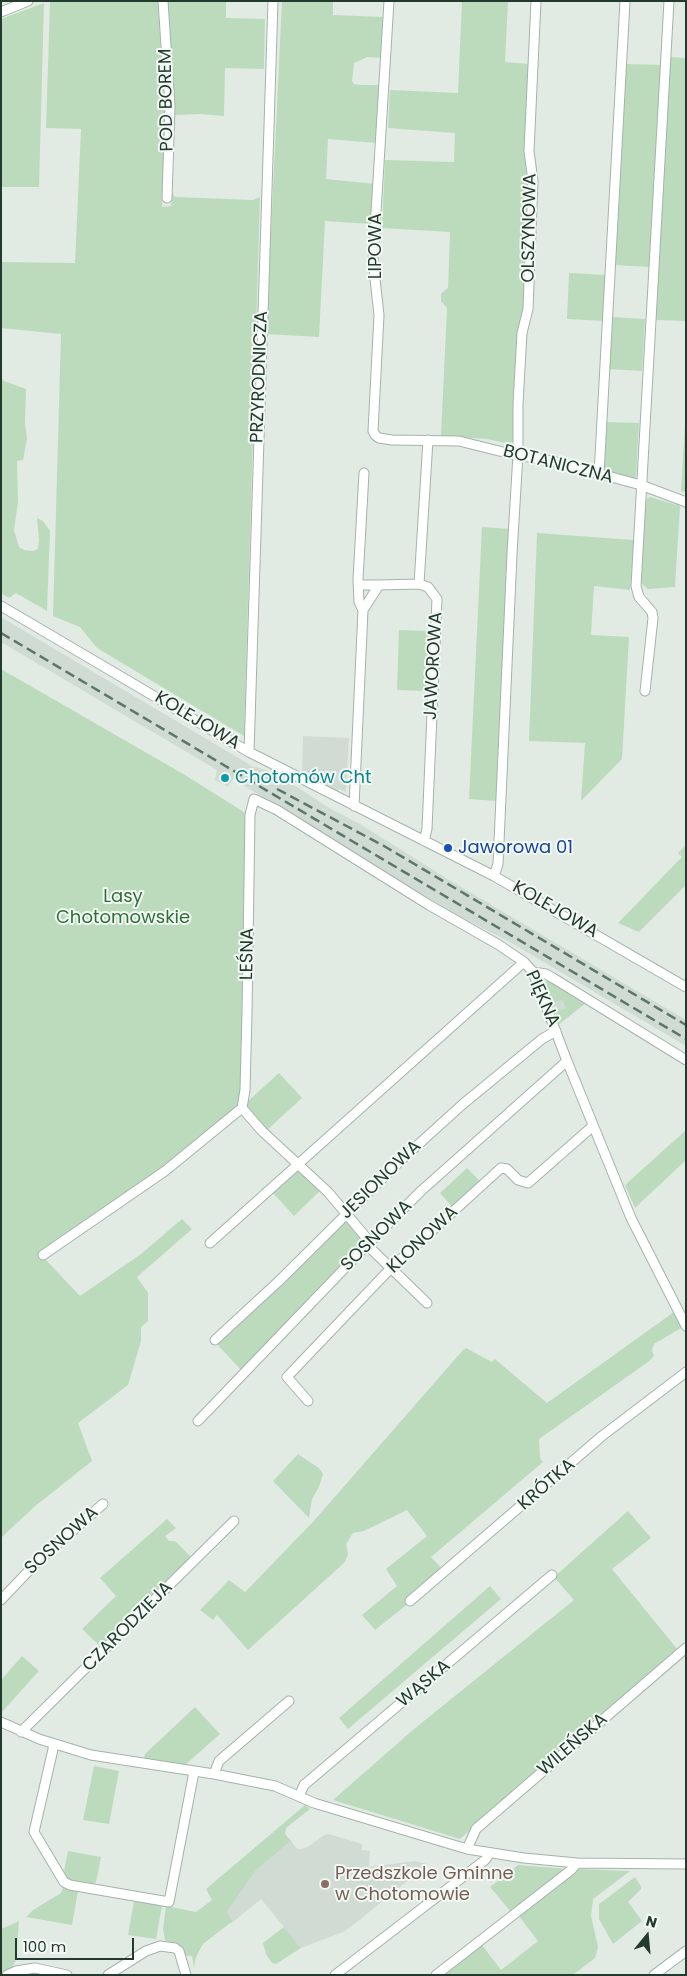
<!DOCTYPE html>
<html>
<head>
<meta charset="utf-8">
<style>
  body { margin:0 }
  #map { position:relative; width:687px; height:1976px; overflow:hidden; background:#e1ebe4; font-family:Poppins,sans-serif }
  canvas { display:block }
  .frame { position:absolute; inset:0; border:2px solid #233b2e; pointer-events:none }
  .north { position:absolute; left:622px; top:1911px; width:50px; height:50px; -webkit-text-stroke:4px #f2f8f3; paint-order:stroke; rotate:17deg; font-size:14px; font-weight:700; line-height:20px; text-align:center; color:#233b2e }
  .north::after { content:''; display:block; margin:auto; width:18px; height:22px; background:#233b2e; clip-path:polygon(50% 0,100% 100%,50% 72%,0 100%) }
  .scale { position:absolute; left:15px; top:1938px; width:119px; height:22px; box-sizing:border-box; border:2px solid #233b2e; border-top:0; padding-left:6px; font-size:15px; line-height:18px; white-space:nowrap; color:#233b2e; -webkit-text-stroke:4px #f2f8f3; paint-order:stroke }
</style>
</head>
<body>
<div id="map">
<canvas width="687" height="1976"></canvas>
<div class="frame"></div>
<div class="north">N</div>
<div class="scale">100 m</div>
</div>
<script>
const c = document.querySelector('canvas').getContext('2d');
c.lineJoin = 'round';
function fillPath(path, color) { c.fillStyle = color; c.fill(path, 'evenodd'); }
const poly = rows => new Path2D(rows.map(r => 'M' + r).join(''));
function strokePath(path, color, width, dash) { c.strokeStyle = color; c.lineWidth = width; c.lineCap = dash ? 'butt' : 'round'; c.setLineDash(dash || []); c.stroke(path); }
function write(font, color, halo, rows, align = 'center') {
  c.font = font + ' Poppins,sans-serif'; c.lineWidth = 4; c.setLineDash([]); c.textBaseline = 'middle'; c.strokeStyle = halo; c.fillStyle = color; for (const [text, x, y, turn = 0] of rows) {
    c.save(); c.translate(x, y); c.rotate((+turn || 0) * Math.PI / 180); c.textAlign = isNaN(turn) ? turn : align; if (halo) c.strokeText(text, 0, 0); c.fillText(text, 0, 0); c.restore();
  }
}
const built = poly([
  [1,617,252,766,269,771,297,787,331,809,360,824,446,878,686,1020,686,1046,508,941,457,915,233,779,228,787,215,780,217,770,1,642],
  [303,736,349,738,346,792,339,789,337,792,302,773],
  [562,1000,566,1008,555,1013,551,1004],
  [329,1834,362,1844,362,1850,370,1851,369,1867,414,1861,428,1864,351,1927,343,1932,301,1948,261,1899,233,1922,227,1912,256,1870,291,1841,297,1849,301,1849,308,1847,324,1835]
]);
const green = poly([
  [50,1,158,1,165,130,162,207,171,206,172,193,175,197,253,200,260,197,244,736,97,648,80,627,53,616,61,334,1,328,1,262,75,263,81,129,46,128],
  [168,1,226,1,226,18,265,19,264,69,225,68,224,116,200,114,174,115],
  [282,1,333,1,333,15,383,17,382,58,367,57,354,63,352,81,354,84,361,85,381,85,377,143,328,139,326,179,375,184,372,224,325,221,319,337,266,334],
  [462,1,508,1,505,62,529,64,524,156,531,183,524,314,514,441,510,444,487,439,441,436,447,308,441,301,441,294,448,288,450,232,382,228,385,160,454,162,455,133,388,128,390,90,458,93],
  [44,3,39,187,1,187,1,19],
  [670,57,686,58,686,321,656,320],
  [625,64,663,65,657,126,649,267,614,265],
  [569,273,606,275,604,321,567,319],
  [611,317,645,319,642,371,608,369],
  [1,377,4,381,26,389,25,424,27,438,23,460,17,461,18,502,14,530,19,547,24,550,33,551,38,549,39,540,37,518,43,521,50,531,47,611,16,593,9,598,1,593],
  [686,407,686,492,681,491],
  [605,422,639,423,636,476,634,479,603,469],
  [650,497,680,506,675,587,648,589,641,583,645,500],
  [482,527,510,529,497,801,469,799],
  [537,533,634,540,630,590,594,586,591,635,629,637,622,759,581,801,585,743,529,741],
  [399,630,428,631,426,691,397,690],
  [1,669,185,775,247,814,243,1086,239,1101,234,1111,45,1259,80,1296,141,1254,182,1219,192,1229,137,1277,148,1293,148,1321,141,1327,141,1341,128,1385,78,1423,92,1461,34,1507,1,1538],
  [686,845,686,885,639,932,618,923,682,857,678,853],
  [549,980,585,1004,558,1025,553,1013,566,1008,562,1000,550,1004,542,984],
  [279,1073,302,1098,266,1131,247,1111,248,1101],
  [686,1130,686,1160,635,1208,625,1185],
  [467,1168,481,1182,453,1208,440,1193],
  [297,1170,302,1171,322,1189,294,1216,272,1192],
  [347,1218,367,1241,242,1371,215,1342],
  [674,1312,681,1328,654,1344,652,1350,654,1356,648,1362,539,1439,540,1458,543,1462,431,1557,444,1571,409,1603,375,1630,362,1615,397,1586,386,1569,427,1536,407,1510,364,1531,353,1533,346,1544,348,1554,345,1562,248,1650,217,1615,213,1620,200,1610,229,1580,245,1592,312,1523,463,1350,466,1348,492,1362,495,1359,547,1403],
  [298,1454,319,1468,323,1474,319,1487,312,1499,309,1518,273,1481],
  [628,1511,651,1538,612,1569,678,1650,460,1839,333,1800,414,1729,574,1600,554,1577],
  [167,1519,176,1528,165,1536,169,1541,175,1541,193,1559,102,1648,82,1629,116,1596,100,1578],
  [490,1586,501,1599,348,1729,339,1718],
  [22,1656,39,1671,1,1713,1,1680],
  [195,1707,220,1734,185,1765,144,1759,145,1754],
  [94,1766,119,1771,109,1824,83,1820],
  [305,1805,310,1809,286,1828,285,1834,291,1841,256,1870,227,1912,233,1922,230,1923,203,1944,196,1957,194,1968,192,1956,186,1956,181,1950,165,1940,163,1929,166,1906,196,1912,212,1900,206,1889],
  [68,1851,101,1857,96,1882,93,1884,68,1881,64,1872],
  [518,1865,568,1869,512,1913,490,1887],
  [579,1869,630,1871,593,1899,591,1916,598,1947,595,1958,573,1975,448,1975,446,1972,482,1945,501,1970,538,1941,519,1916],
  [635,1877,641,1886,641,1889,628,1902,642,1921,613,1944,599,1919,599,1904],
  [63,1888,78,1891,72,1925,26,1917,33,1910,61,1893],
  [134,1901,162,1906,156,1939,128,1935],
  [19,1921,16,1960,12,1968,1,1973,1,1929],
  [284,1927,301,1948,276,1964,272,1963,266,1954,263,1943]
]);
const minor = poly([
  [163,1,170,106,167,198],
  [389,1,373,261,379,315,373,431,375,435,379,438,392,440,459,441,507,453,556,462,641,485,686,502],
  [1,12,28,1],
  [599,474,625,1],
  [359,585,379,585],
  [1,606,249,752,494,876,686,987],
  [363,610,379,585,419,584],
  [645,691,653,618,652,612,639,597,636,586,669,1],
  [249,752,273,1],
  [354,806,363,610,359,602,358,579,364,473],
  [424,841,427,829,437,599,428,587,419,584,428,440],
  [494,876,498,864,512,554,518,454,518,404,522,333,528,309,533,181,529,151,536,1],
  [533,972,546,974,553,978,686,1060],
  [370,1242,328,1192,262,1131,242,1108,245,1090,247,1013,250,815,254,799,277,810,429,905,499,945,524,962,533,972,567,1061,631,1218,686,1326],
  [210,1243,524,962],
  [367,1245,427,1303],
  [43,1255,165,1171,242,1108],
  [215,1340,280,1280,400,1161,463,1104,542,1039,556,1031],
  [308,1401,287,1377,391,1268,501,1168,507,1169,518,1180,528,1183,593,1126],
  [198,1421,367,1245,421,1191,567,1061],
  [1,1600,39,1560,103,1504],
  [410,1601,602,1436,686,1372],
  [1,1722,39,1739,91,1755,214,1774,275,1786,314,1803,467,1849,524,1858,577,1863,686,1864],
  [21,1732,234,1521],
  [54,1745,34,1832,64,1882,70,1885,169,1902,194,1772],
  [214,1774,219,1761,289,1701],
  [299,1796,304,1785,552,1575],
  [467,1849,476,1829,686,1648],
  [7,1975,16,1971,35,1968,67,1975],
  [108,1975,146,1951,160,1946,175,1948,179,1951,186,1975],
  [335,1975,485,1860,490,1853],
  [436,1975,571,1870,577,1863],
  [654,1975,686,1951]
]);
const rail = poly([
  [1,633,686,1039],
  [277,789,384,846,686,1025]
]);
const markers = [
  [225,778,5,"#0f9aa8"],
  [448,848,5,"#1a4fb4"],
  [325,1884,5,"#8d6e63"]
];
const streetNames = [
  ["POD BOREM",167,100,-91],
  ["OLSZYNOWA",530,228,-89],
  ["LIPOWA",376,246,-90],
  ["PRZYRODNICZA",260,377,-88],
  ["BOTANICZNA",558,465,14],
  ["JAWOROWA",434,666,-87],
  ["KOLEJOWA",197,721,31],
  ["KOLEJOWA",555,910,30],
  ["LEŚNA",248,954,-89],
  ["PIĘKNA",542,999,66],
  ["JESIONOWA",381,1180,-44],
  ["SOSNOWA",377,1236,-45],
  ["KLONOWA",423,1240,-43],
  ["KRÓTKA",547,1485,-41],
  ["SOSNOWA",62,1541,-42],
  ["CZARODZIEJA",128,1627,-45],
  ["WĄSKA",424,1684,-40],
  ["WILEŃSKA",573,1745,-41]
];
const cultureNames = [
  ["Chotomów Cht",235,778]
];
const transitNames = [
  ["Jaworowa 01",458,848]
];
const parkNames = [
  ["Lasy",123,897],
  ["Chotomowskie",123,918]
];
const educationNames = [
  ["Przedszkole Gminne",335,1874],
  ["w Chotomowie",335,1895]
];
fillPath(built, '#d0dbd3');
fillPath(green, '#bcdbbc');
strokePath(minor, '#a4b3aa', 11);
strokePath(minor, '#fff', 9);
strokePath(rail, '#5d7669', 2.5, [10, 5]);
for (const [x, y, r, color] of markers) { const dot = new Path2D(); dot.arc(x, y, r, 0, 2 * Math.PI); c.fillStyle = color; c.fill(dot); strokePath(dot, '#f2f8f3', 2); }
write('18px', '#233b2e', '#f2f8f3', streetNames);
write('18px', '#0d838f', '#f2f8f3', cultureNames, 'left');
write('18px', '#164399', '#f2f8f3', transitNames, 'left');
write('18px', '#306f38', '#f2f8f3', parkNames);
write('18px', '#785e54', '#f2f8f3', educationNames, 'left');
</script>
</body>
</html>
